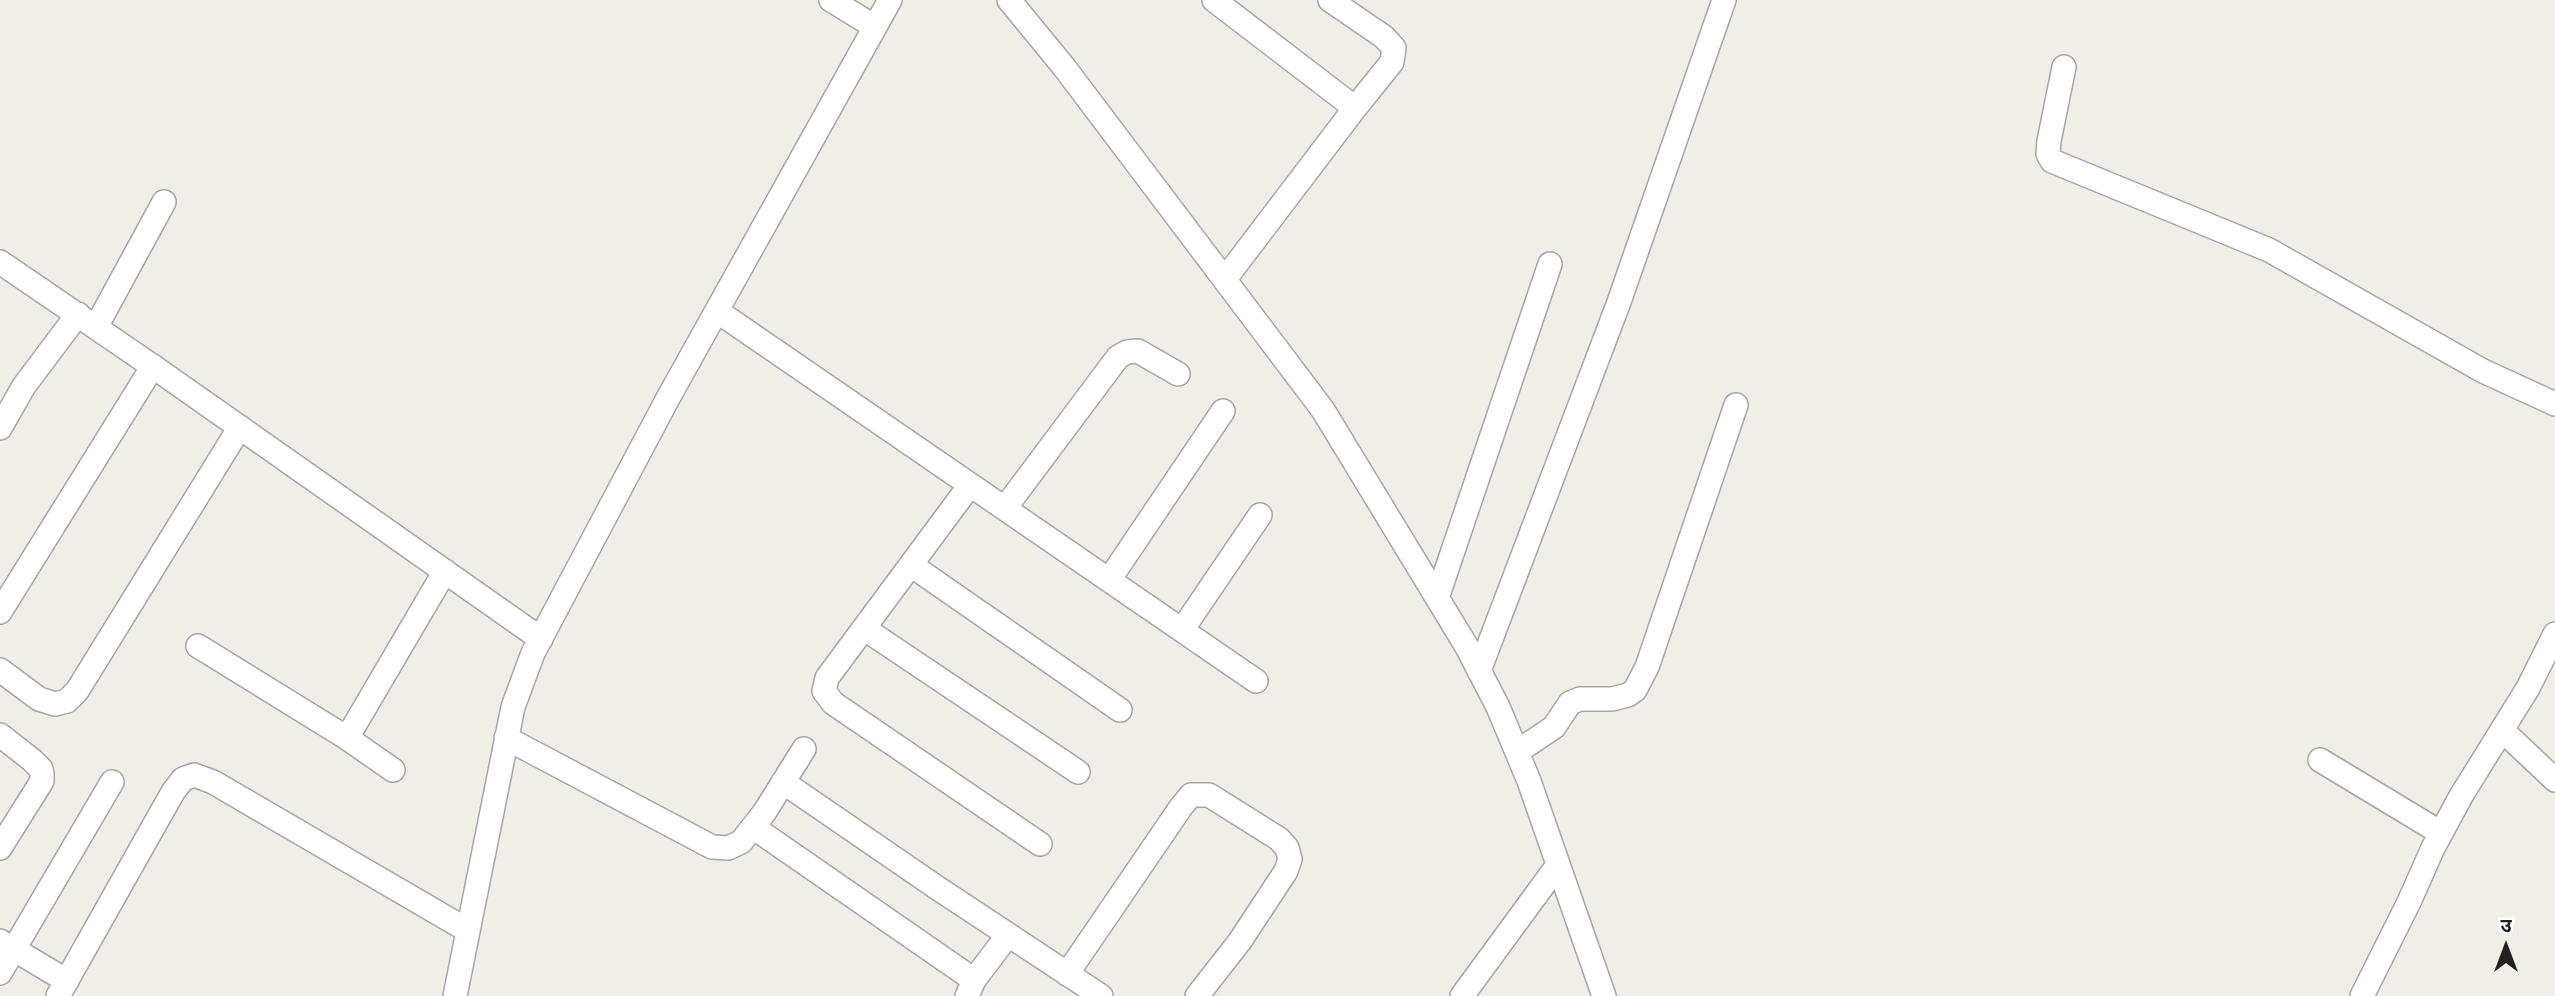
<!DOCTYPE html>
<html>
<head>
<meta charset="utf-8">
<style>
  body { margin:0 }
  #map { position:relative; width:2555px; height:996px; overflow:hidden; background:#f1eee8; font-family:Figtree,"Noto Sans Devanagari",sans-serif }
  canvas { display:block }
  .north { position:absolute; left:2471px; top:912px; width:70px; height:70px; -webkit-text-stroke:5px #fff; paint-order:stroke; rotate:0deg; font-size:19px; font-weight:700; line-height:28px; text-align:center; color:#212121 }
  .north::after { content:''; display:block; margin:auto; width:24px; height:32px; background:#212121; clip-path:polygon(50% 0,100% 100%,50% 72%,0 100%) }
</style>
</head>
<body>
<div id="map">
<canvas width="2555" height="996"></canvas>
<div class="north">उ</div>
</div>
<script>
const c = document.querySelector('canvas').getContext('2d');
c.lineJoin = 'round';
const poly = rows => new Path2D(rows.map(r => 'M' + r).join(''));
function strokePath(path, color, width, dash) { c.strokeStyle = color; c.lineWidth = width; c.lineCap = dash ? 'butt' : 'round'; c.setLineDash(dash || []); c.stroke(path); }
const minor = poly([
  [831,0,875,27],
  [1009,0,1064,67,1323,410,1467,647,1498,707,1529,781,1604,996],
  [1214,0,1355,108],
  [2064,67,2049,141,2048,154,2052,161,2269,250,2483,371,2555,404],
  [0,262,161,372,541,639],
  [1225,279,1355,108,1392,62,1394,48,1384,37,1330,0],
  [717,311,1256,681],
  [96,327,164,202],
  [0,428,24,386,78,314],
  [970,485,827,678,824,691,833,703,1040,844],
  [1005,508,1118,357,1127,352,1138,351,1178,374],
  [911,565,1120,710],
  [1109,580,1223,411],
  [1437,598,1550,264],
  [0,612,153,366],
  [865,629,1078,772],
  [1182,630,1260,515],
  [198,646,347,738,393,770],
  [0,670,39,699,55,704,67,701,77,691,240,427],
  [1479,671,1619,302,1724,0],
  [2502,730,2555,780],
  [0,735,32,760,41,769,42,774,42,781,0,848],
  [347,738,445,571],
  [506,738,712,847,728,848,741,842,764,813,804,749],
  [1517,752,1554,727,1570,703,1580,699,1612,699,1628,695,1635,690,1647,667,1736,405],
  [2320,760,2441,833],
  [783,782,936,887,1101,996],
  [753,827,974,980],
  [0,941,67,981],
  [0,973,112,782],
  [1067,974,1181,807,1191,795,1209,795,1279,839,1287,848,1290,859,1286,871,1240,941,1197,996],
  [58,996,173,792,183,779,194,775,213,782,467,930],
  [455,996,513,707,533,653,667,400,890,0],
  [967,996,974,980,1008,935],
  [1462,996,1558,865],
  [2362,996,2409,902,2433,848,2461,796,2528,688,2555,634]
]);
strokePath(minor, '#a5a5a5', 26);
strokePath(minor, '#fff', 23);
</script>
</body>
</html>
